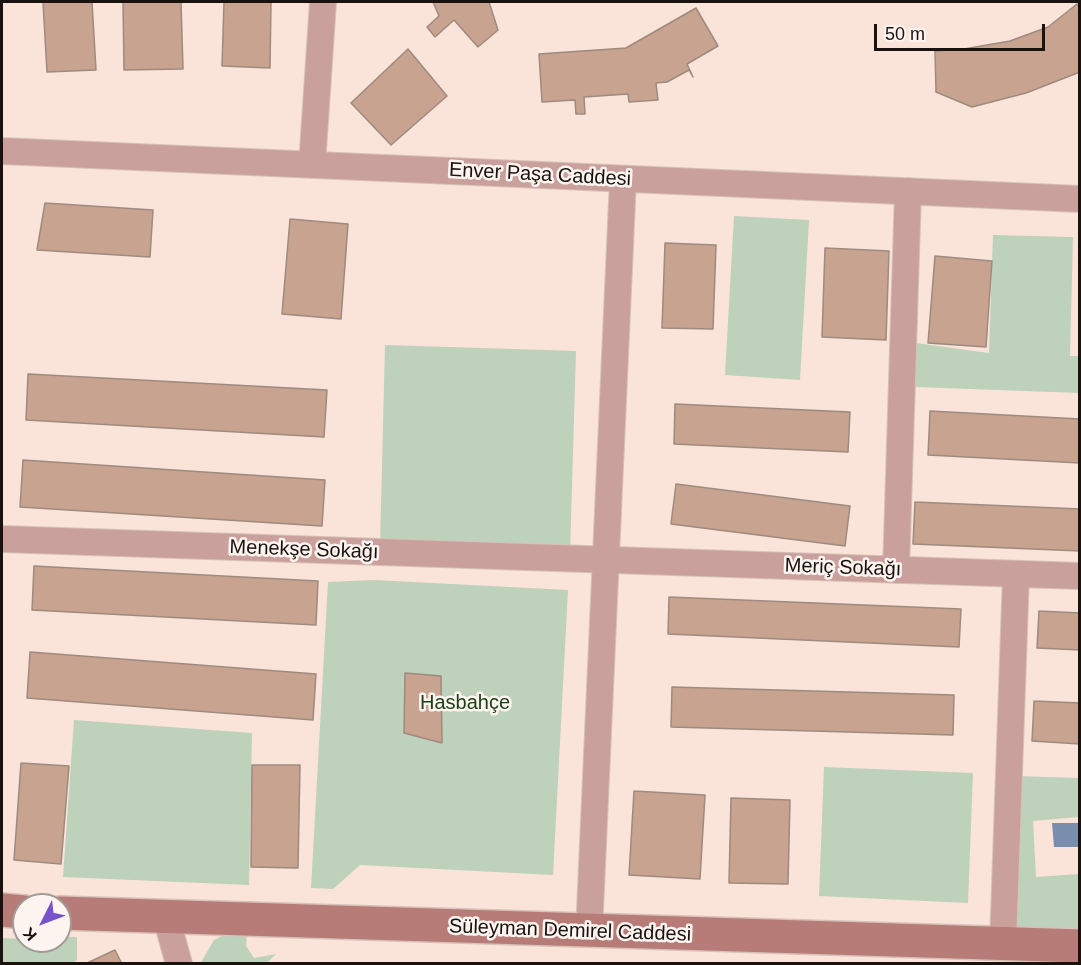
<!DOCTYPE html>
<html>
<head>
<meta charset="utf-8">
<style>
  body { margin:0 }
  #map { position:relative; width:1081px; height:965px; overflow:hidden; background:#fae4d9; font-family:Helvetica,sans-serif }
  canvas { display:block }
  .frame { position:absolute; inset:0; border:3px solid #19120e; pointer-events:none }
  .north { position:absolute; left:12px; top:893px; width:60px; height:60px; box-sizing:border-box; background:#fef5f0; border:2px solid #a29a96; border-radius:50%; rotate:228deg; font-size:16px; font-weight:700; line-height:24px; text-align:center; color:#19120e }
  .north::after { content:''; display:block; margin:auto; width:21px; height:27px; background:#7852cc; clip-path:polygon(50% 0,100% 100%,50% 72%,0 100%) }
  .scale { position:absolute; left:874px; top:24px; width:171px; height:27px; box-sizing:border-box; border:3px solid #19120e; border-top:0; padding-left:8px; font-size:18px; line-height:21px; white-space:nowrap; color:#19120e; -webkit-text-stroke:4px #fef5f0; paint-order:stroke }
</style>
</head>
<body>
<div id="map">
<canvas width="1081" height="965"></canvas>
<div class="frame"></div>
<div class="north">K</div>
<div class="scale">50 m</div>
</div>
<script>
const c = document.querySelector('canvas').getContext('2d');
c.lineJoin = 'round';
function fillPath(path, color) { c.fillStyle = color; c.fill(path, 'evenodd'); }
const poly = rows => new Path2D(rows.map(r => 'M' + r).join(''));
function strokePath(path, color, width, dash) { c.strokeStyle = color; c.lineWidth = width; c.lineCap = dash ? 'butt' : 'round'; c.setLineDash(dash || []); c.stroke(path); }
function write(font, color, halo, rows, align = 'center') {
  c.font = font + ' Helvetica,sans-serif'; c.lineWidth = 5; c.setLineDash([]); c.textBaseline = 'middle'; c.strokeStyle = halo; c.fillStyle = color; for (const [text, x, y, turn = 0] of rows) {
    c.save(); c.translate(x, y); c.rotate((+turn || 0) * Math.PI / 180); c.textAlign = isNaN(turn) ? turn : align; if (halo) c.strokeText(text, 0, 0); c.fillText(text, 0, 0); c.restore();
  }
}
const green = poly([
  [734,216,809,220,800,380,725,375],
  [993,235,1073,237,1070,356,1079,356,1079,393,915,387,916,343,989,353],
  [385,345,576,351,570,553,380,547],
  [374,580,568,590,553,875,360,865,333,889,311,888,328,582],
  [74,720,252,733,249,885,63,877],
  [824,767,973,773,968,903,819,896],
  [1016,776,1079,778,1079,817,1033,821,1036,877,1079,874,1079,930,1010,931],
  [226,934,247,934,246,946,254,958,276,954,267,963,200,964,214,940],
  [60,937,77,937,77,960,71,964,2,963,2,938,60,941]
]);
const water = poly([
  [1052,823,1079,823,1079,847,1054,847]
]);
const building = poly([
  [43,2,92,2,96,70,47,72,43,2],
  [123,2,181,2,183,69,124,70,123,2],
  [224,2,271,2,270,68,222,66,224,2],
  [433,2,489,2,498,30,478,47,454,20,435,37,427,27,439,16,433,2],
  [1077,4,1080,8,1080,72,1026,93,972,107,936,92,935,51,964,49,1010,41,1048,27,1077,4],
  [696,8,718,46,687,64,693,77,689,70,667,82,656,83,658,100,629,102,628,94,584,97,585,114,576,114,575,100,542,102,539,54,626,48,696,8],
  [408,49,447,96,391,145,351,103,408,49],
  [45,203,153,210,150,257,37,250,45,203],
  [290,219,348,224,341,319,282,314,290,219],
  [665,243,716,245,713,329,662,328,665,243],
  [825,248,889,251,886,340,822,337,825,248],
  [935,256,992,261,986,347,928,343,935,256],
  [28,374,327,390,324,437,26,420,28,374],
  [675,404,850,412,848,452,674,444,675,404],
  [930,411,1080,419,1080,463,928,455,930,411],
  [23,460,325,480,322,526,20,507,23,460],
  [676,484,850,506,845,546,671,524,676,484],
  [915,502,1080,509,1080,551,913,544,915,502],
  [34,566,318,581,316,625,32,610,34,566],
  [669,597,961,609,959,647,668,634,669,597],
  [1039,611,1080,613,1080,650,1037,648,1039,611],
  [30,652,316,674,313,720,27,698,30,652],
  [405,673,441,676,442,743,404,733,405,673],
  [672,687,954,695,953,735,671,727,672,687],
  [1034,701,1080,703,1080,744,1032,741,1034,701],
  [21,763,69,766,61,864,14,860,21,763],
  [252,765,300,765,298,868,251,867,252,765],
  [634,791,705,795,700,879,629,875,634,791],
  [731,798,790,800,788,884,729,883,731,798],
  [115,950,122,964,85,964,115,950]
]);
const minor = poly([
  [2,151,1080,199],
  [312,165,323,2],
  [2,539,1080,576],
  [896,570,908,191],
  [166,917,179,964],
  [589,932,623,179],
  [1003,943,1016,574]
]);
const secondary = poly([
  [2,910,24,912],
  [60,913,1080,946]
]);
const streetNames = [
  ["Enver Paşa Caddesi",540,175,3],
  ["Menekşe Sokağı",304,550,2],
  ["Meriç Sokağı",843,568,2],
  ["Süleyman Demirel Caddesi",570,931,2]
];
const parkNames = [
  ["Hasbahçe",465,703]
];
fillPath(green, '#bdd1bb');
fillPath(water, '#798eac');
fillPath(building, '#c8a38f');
strokePath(building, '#9e8a7f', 1.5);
strokePath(minor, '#d6c2b9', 28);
strokePath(secondary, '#d6c2b9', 36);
strokePath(minor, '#caa09d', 26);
strokePath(secondary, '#b77b78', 33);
write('20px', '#19120e', '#fef5f0', streetNames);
write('20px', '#1a4117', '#fef5f0', parkNames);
</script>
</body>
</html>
